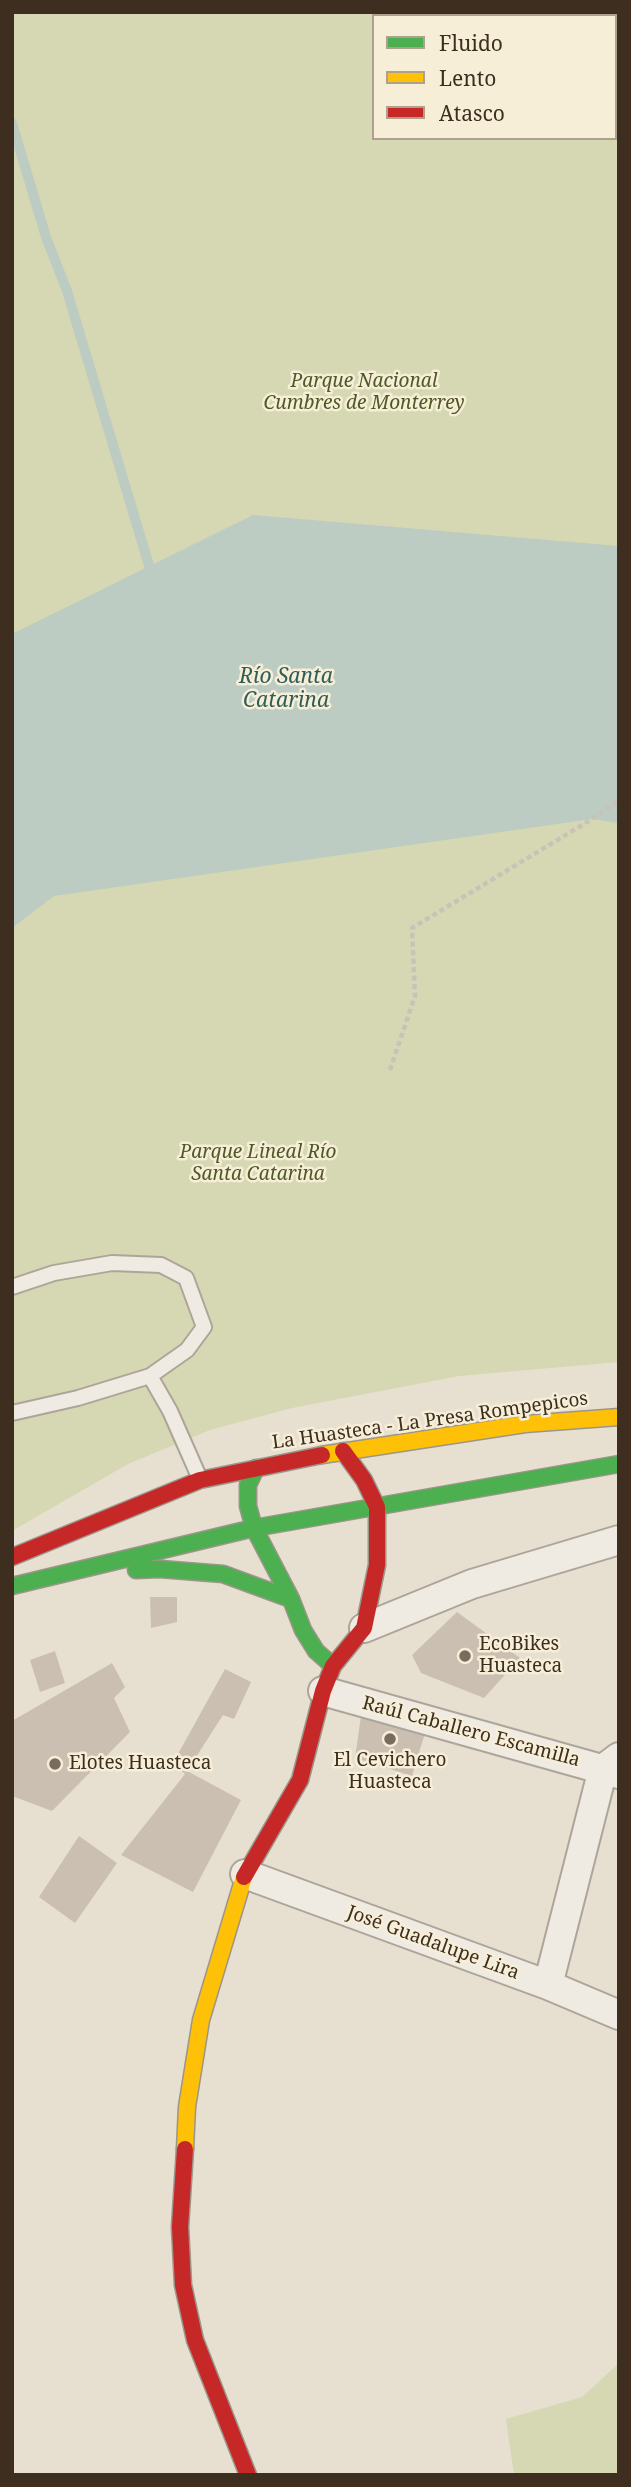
<!DOCTYPE html>
<html>
<head>
<meta charset="utf-8">
<style>
  body { margin:0 }
  #map { position:relative; width:631px; height:2487px; overflow:hidden; background:#e7e0d1; font-family:"Noto Serif",serif }
  canvas { display:block }
  .frame { position:absolute; inset:0; border:14px solid #3d2e20; pointer-events:none }
  .legend { position:absolute; left:372px; top:14px; width:245px; height:126px; box-sizing:border-box; background:#f7eed8; border:2px solid #ada18e; margin:0; padding:9px 12px; list-style:none; font-size:21px; color:#3d2e20 }
  .legend li { display:flex; align-items:center; gap:14px; height:35px }
  .legend b { width:35px; border:2px solid #ada18e }
</style>
</head>
<body>
<div id="map">
<canvas width="631" height="2487"></canvas>
<div class="frame"></div>
<ul class="legend">
<li><b style="height:9px;background:#4caf50"></b>Fluido</li>
<li><b style="height:9px;background:#ffc107"></b>Lento</li>
<li><b style="height:9px;background:#c62828"></b>Atasco</li>
</ul>
</div>
<script>
const c = document.querySelector('canvas').getContext('2d');
c.lineJoin = 'round';
function fillPath(path, color) { c.fillStyle = color; c.fill(path, 'evenodd'); }
const poly = rows => new Path2D(rows.map(r => 'M' + r).join(''));
function strokePath(path, color, width, dash) { c.strokeStyle = color; c.lineWidth = width; c.lineCap = dash ? 'butt' : 'round'; c.setLineDash(dash || []); c.stroke(path); }
function write(font, color, halo, rows, align = 'center') {
  c.font = font + ' "Noto Serif",serif'; c.lineWidth = 5; c.setLineDash([]); c.textBaseline = 'middle'; c.strokeStyle = halo; c.fillStyle = color; for (const [text, x, y, turn = 0] of rows) {
    c.save(); c.translate(x, y); c.rotate((+turn || 0) * Math.PI / 180); c.textAlign = isNaN(turn) ? turn : align; if (halo) c.strokeText(text, 0, 0); c.fillText(text, 0, 0); c.restore();
  }
}
const green = poly([
  [12,12,619,12,619,1362,459,1376,292,1408,210,1430,128,1464,12,1531],
  [374,16,615,16,615,138,374,138],
  [617,2365,619,2366,619,2475,514,2475,506,2419,582,2397]
]);
const water = poly([
  [253,515,619,546,619,823,592,819,54,896,12,928,12,634]
]);
const stream = poly([
  [12,123,46,237,67,291,153,579]
]);
const building = poly([
  [150,1597,177,1597,177,1622,151,1628],
  [457,1612,520,1658,484,1698,421,1673,412,1655],
  [55,1651,65,1683,40,1692,30,1660],
  [112,1663,125,1687,114,1698,130,1732,52,1811,12,1796,12,1721],
  [225,1669,251,1682,234,1719,223,1715,187,1771,241,1800,193,1892,121,1855,185,1774,173,1763],
  [363,1702,429,1720,412,1776,355,1758],
  [79,1836,117,1863,75,1923,39,1897]
]);
const path = poly([
  [390,1070,415,996,412,928,592,819,619,800]
]);
const lane = poly([
  [12,1287,54,1273,112,1263,161,1265,186,1278,204,1327,187,1350,150,1376,78,1398,12,1413],
  [150,1376,170,1411,200,1479]
]);
const street = poly([
  [364,1628,472,1584,619,1540],
  [323,1691,619,1774],
  [245,1874,548,1985,619,2015],
  [548,1985,603,1769,619,1757]
]);
const fast = poly([
  [256,1468,248,1485,248,1506,254,1528,291,1599,303,1630,316,1651,333,1666],
  [136,1570,160,1569,223,1574,291,1599],
  [12,1586,254,1528,619,1464]
]);
const slow = poly([
  [322,1455,525,1424,619,1417],
  [185,2149,187,2107,201,2020,244,1877]
]);
const jam = poly([
  [12,1557,200,1480,322,1455],
  [244,1877,300,1780,323,1691,333,1666,364,1628,377,1565,377,1507,364,1480,343,1451],
  [185,2149,180,2227,183,2285,195,2340,248,2475]
]);
const markers = [
  [465,1656,7,"#786c5e"],
  [390,1739,7,"#786c5e"],
  [55,1764,7,"#786c5e"]
];
const parkNames = [
  ["Parque Nacional",364,382],
  ["Cumbres de Monterrey",364,404],
  ["Parque Lineal Río",258,1153],
  ["Santa Catarina",258,1175]
];
const streetNames = [
  ["La Huasteca - La Presa Rompepicos",430,1421,-8],
  ["Raúl Caballero Escamilla",471,1732,15],
  ["José Guadalupe Lira",433,1943,20]
];
const poiNames = [
  ["EcoBikes",479,1645],
  ["Huasteca",479,1667],
  ["El Cevichero",390,1761,"center"],
  ["Huasteca",390,1783,"center"],
  ["Elotes Huasteca",69,1764]
];
const waterNames = [
  ["Río Santa",286,677],
  ["Catarina",286,701]
];
fillPath(green, '#d6d7b3');
fillPath(water, '#bcccc2');
strokePath(stream, '#bcccc2', 10);
fillPath(building, '#cbbfb2');
strokePath(lane, '#ada599', 18);
strokePath(street, '#ada599', 32);
strokePath(fast, '#9c958a', 19);
strokePath(slow, '#9c958a', 19);
strokePath(jam, '#9c958a', 19);
strokePath(path, '#c8c2b9', 4.5, [5, 3.5]);
strokePath(lane, '#efebe3', 14);
strokePath(street, '#efebe3', 28);
strokePath(fast, '#4caf50', 16);
strokePath(slow, '#ffc107', 16);
strokePath(jam, '#c62828', 16);
for (const [x, y, r, color] of markers) { const dot = new Path2D(); dot.arc(x, y, r, 0, 2 * Math.PI); c.fillStyle = color; c.fill(dot); strokePath(dot, '#f7eed8', 2.5); }
write('italic 19px', '#4d5a26', '#f7eed8', parkNames);
write('19px', '#3d2e20', '#f7eed8', streetNames);
write('19px', '#3d2e20', '#f7eed8', poiNames, 'left');
write('italic 21px', '#2f5d5a', '#f7eed8', waterNames);
</script>
</body>
</html>
